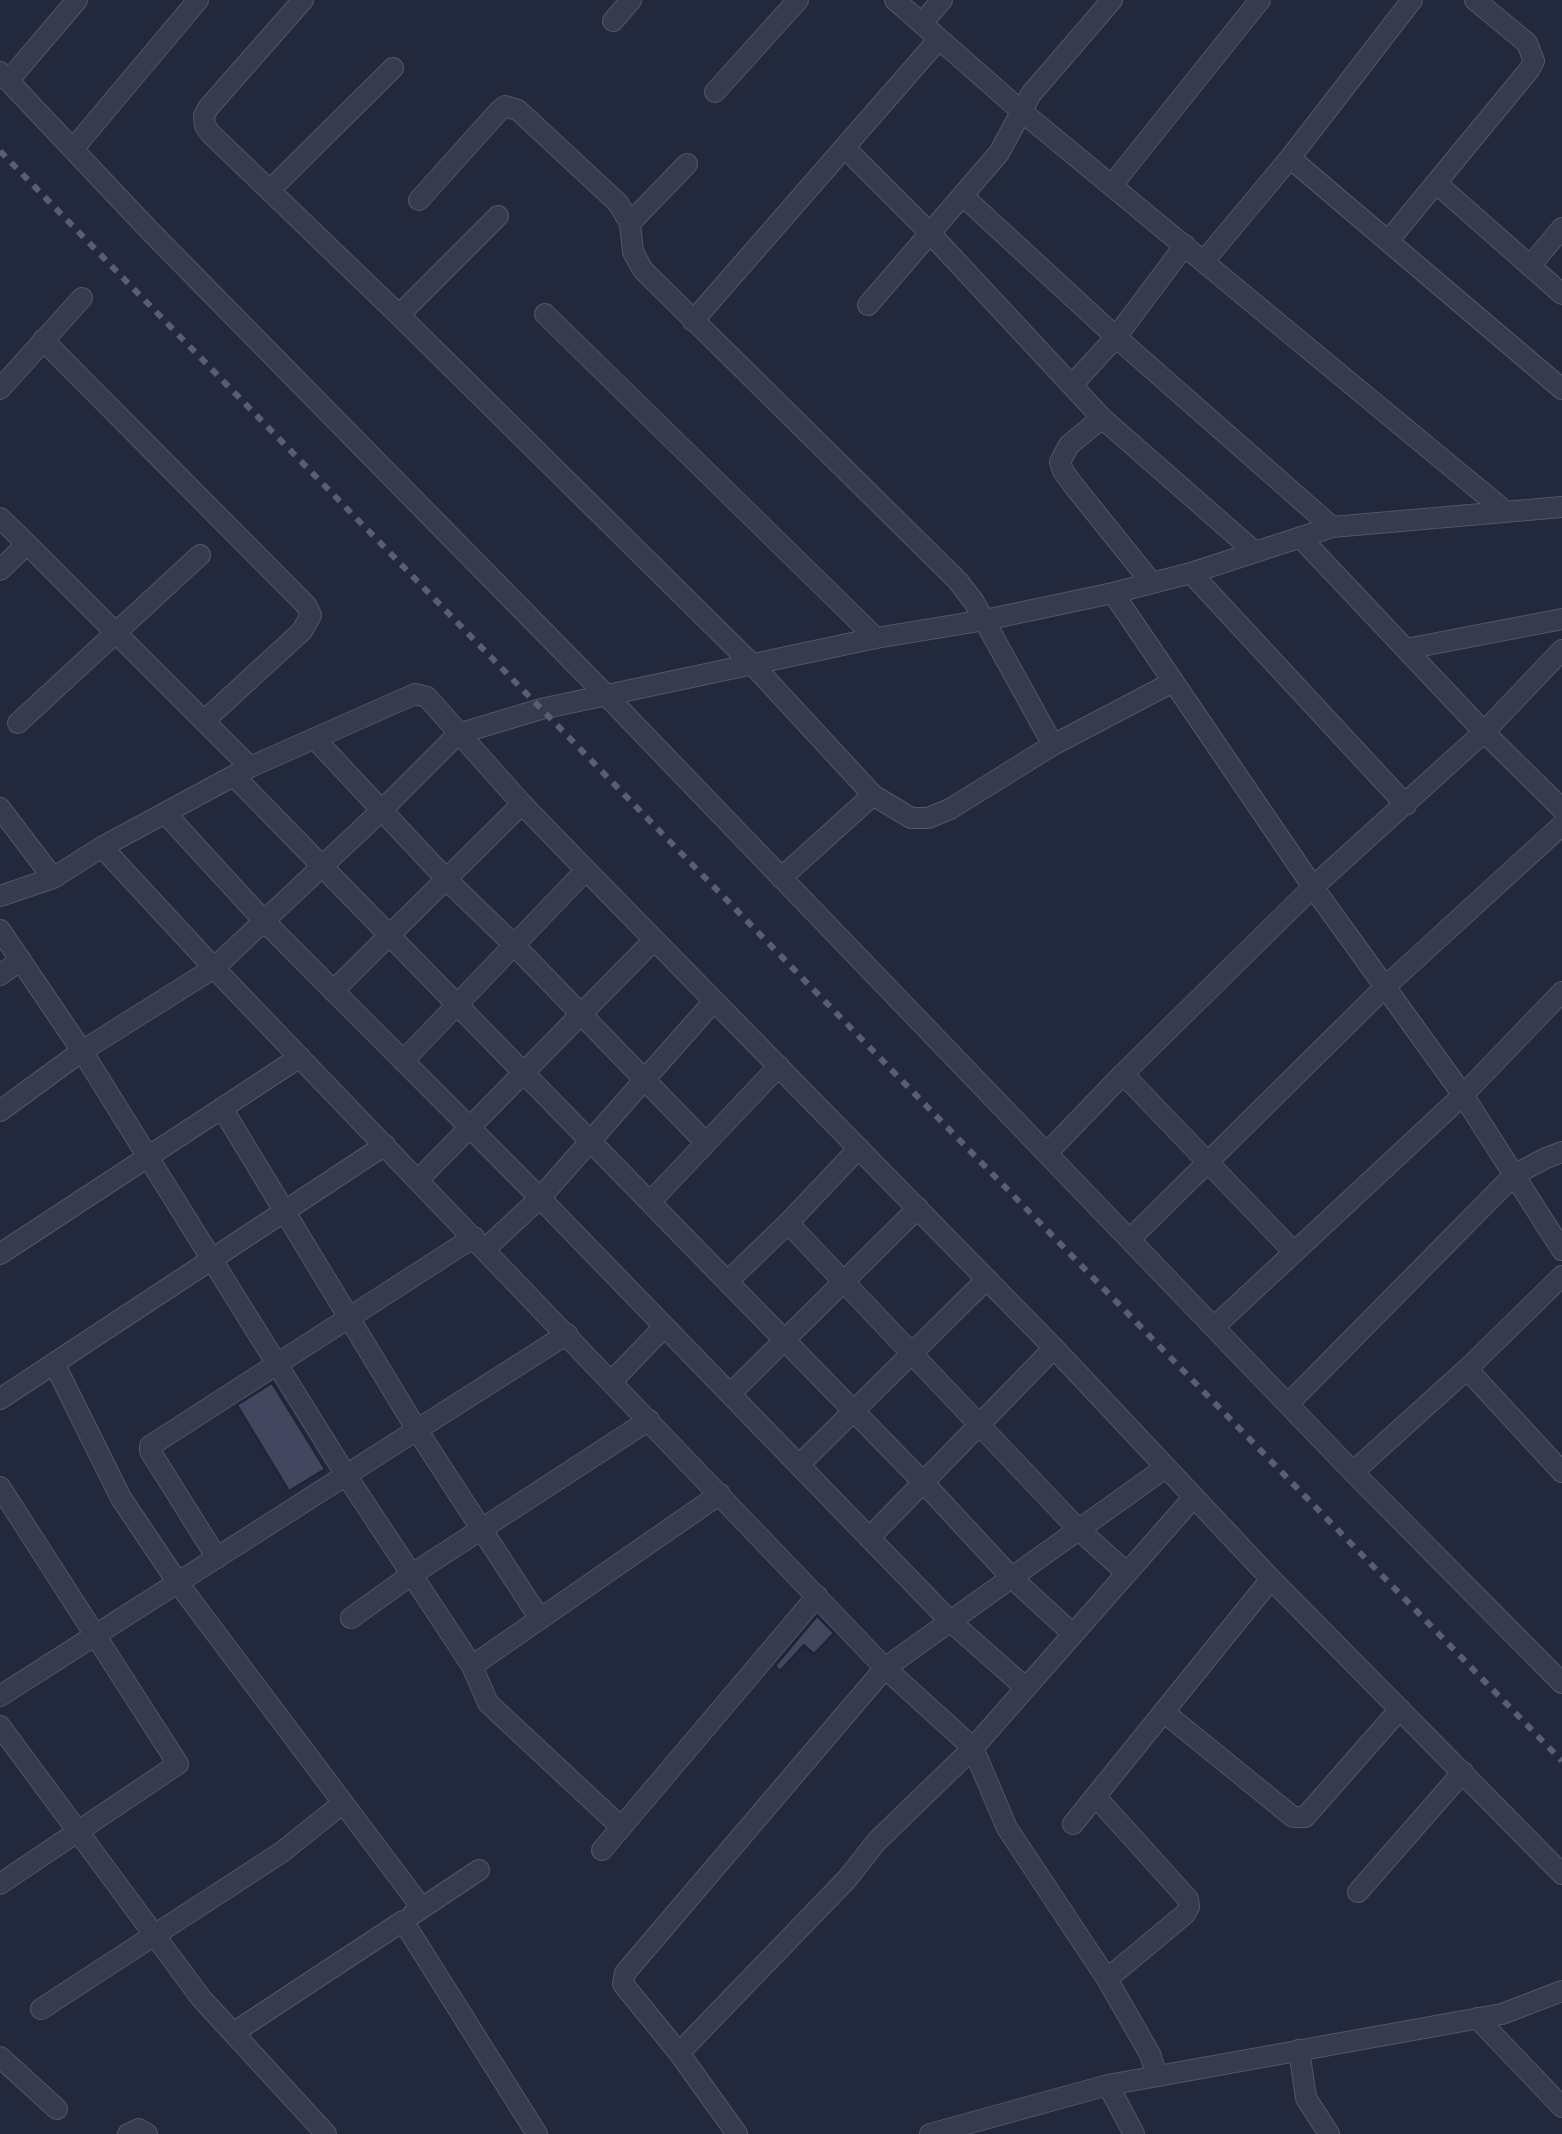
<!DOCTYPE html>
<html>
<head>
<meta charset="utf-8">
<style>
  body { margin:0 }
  canvas { display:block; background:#23293d }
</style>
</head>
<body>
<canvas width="1562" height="2134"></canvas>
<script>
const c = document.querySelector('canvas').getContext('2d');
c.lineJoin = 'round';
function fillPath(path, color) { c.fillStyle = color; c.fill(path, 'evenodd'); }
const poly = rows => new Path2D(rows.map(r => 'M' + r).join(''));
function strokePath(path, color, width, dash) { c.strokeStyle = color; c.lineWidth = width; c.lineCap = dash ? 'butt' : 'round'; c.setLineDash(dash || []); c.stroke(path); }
const building = poly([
  [272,1383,325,1469,289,1491,237,1405,272,1383],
  [817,1616,834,1633,814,1654,804,1645,780,1671,775,1666,817,1616]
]);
const minor = poly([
  [303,0,208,108,204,116,205,126,211,134,399,315,753,665,873,795,911,818,928,818,950,809,1053,745,1173,682],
  [895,0,1020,110,1506,512],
  [613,21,631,0],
  [922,23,942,0],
  [0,72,151,232,606,695,1353,1472,1562,1683],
  [8,81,77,0],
  [715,92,798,0],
  [845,148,929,232,1102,418,1255,552],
  [73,149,198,0],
  [1290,158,1562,389],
  [1436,183,1562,294],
  [1112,185,1260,0],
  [270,190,393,68],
  [964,197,1116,337,1072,385],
  [419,200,499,111,505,106,518,110,618,203,630,223,633,252,643,270,958,581,974,602,1053,745],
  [630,223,687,164],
  [1389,240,1529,70,1534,61,1527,43,1475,0],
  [1185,245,1116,337,1332,527],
  [1204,261,1290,158,1412,0],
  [1530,266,1562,228],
  [868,305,999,153,1031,94,1112,0],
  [545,314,876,638],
  [399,315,498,216],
  [693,321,939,39],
  [43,340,306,605,311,615,302,631,204,721],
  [0,389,82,298],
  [1102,418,1069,445,1060,462,1063,471,1074,486,1151,582],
  [0,518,27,544],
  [1300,537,1484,732,1562,809],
  [0,570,27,544,250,767],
  [1191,573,1406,805],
  [1113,593,1313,887,1463,1095,1562,1250],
  [1406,649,1562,619],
  [18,723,200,555],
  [315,739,447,880,515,946,706,1143],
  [234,776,923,1482,1012,1578,1073,1634],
  [0,808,53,878],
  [165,813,264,921,540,1198,950,1621,1026,1688],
  [102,847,214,968,885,1668,973,1748,1007,1828,1107,1979,1150,2054,1157,2076],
  [781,878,873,795],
  [0,896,53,878,102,847,250,767,415,694,427,697,522,804,586,870,1054,1348,1271,1579,1562,1874],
  [0,930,82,1051,346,1475,472,1666,488,1703,621,1827],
  [0,975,21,960],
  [333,991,522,804],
  [403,1061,586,870],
  [1123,1074,1313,887,1484,732,1562,650],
  [222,1108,417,1430,540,1619],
  [0,1111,82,1051,214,968,383,809,458,734,541,709,876,638,985,620,1113,593,1191,573,1332,527,1562,507],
  [1047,1153,1123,1074,1294,1252],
  [418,1180,654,940],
  [650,1202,779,1066],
  [788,1223,1079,1530,1127,1573],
  [1130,1239,1386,986,1562,825],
  [485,1249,540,1198,714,1001],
  [0,1254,300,1057],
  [728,1281,788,1223,859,1148],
  [1214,1327,1463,1095,1562,992],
  [54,1363,121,1498,178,1583,422,1908],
  [1467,1369,1562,1276],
  [612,1381,664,1327],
  [730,1394,918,1208],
  [0,1399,385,1145],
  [1288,1404,1514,1175,1546,1158,1562,1152],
  [799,1465,987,1279],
  [1353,1472,1467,1369,1562,1472],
  [0,1487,178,1764,0,1884],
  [869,1538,1054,1348],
  [217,1558,150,1451,150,1446,474,1237],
  [351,1618,411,1575,649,1420],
  [472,1666,720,1494],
  [0,1696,567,1334],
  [1165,1713,1293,1817,1305,1817,1400,1709],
  [0,1726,201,1998,326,2134],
  [1096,1797,1188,1899,1189,1907,1185,1914,1107,1979],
  [1073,1824,1271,1579],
  [602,1850,817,1596],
  [1358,1892,1463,1772],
  [413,1914,479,1870],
  [41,2009,282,1852,343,1803],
  [1477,2018,1562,2107],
  [233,2033,403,1921,537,2134],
  [1299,2050,1306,2098,1329,2134],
  [679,2053,847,1879,877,1841,973,1748,1193,1498],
  [0,2057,57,2109],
  [1108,2085,1134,2134],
  [128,2134,139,2129,147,2134],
  [737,2134,679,2053,623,1984,625,1973,885,1668,1165,1468],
  [930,2134,1108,2085,1502,2014,1562,1991]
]);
const rail = poly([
  [0,151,1562,1761]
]);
fillPath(building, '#42475f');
strokePath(building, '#1e2234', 2);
strokePath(minor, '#525668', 22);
strokePath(minor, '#373b4d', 20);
strokePath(rail, '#595e74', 6, [8, 8]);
</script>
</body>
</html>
